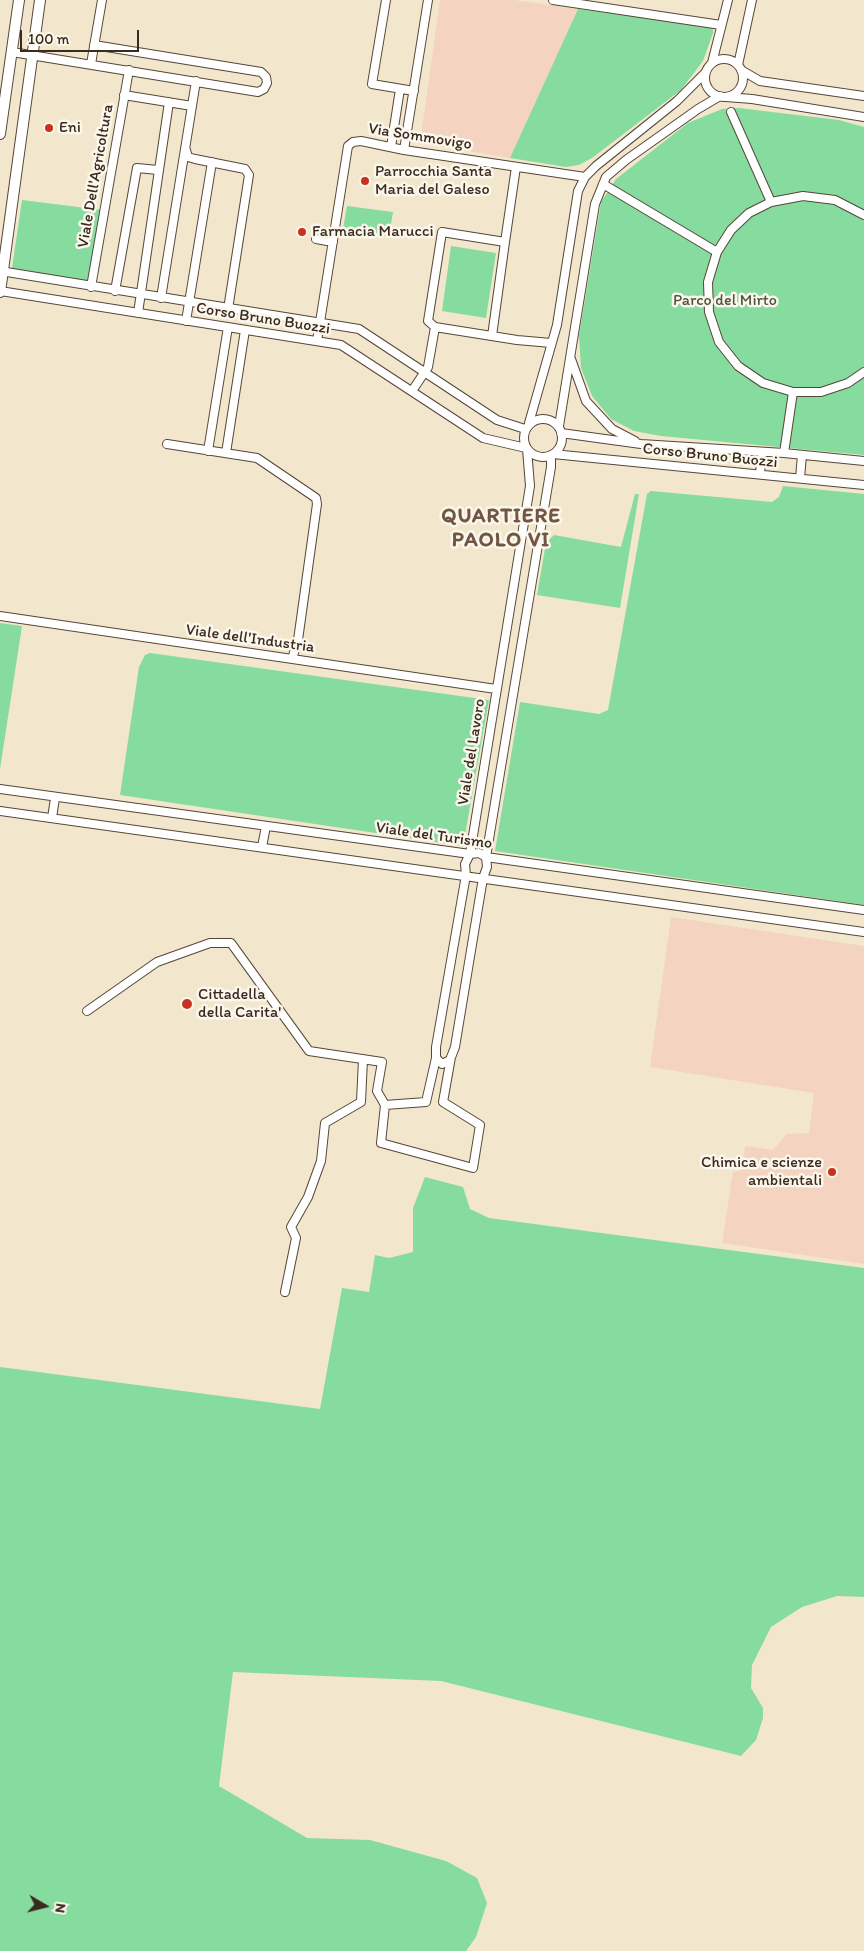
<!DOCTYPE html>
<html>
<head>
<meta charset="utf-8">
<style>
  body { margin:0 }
  #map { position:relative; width:864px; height:1951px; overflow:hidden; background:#f2e7cc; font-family:Itim,sans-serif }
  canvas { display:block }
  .north { position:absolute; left:20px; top:1881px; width:50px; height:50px; -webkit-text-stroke:4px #fbf7ec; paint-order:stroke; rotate:98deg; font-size:14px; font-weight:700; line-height:20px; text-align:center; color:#3b2a1e }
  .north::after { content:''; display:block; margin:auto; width:18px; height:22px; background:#3b2a1e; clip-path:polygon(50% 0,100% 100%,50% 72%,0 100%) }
  .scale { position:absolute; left:20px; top:30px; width:119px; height:22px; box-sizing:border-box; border:2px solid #3b2a1e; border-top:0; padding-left:6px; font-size:15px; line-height:18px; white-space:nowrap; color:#3b2a1e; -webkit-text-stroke:4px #fbf7ec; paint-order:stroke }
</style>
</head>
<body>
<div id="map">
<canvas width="864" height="1951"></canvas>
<div class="north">N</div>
<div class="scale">100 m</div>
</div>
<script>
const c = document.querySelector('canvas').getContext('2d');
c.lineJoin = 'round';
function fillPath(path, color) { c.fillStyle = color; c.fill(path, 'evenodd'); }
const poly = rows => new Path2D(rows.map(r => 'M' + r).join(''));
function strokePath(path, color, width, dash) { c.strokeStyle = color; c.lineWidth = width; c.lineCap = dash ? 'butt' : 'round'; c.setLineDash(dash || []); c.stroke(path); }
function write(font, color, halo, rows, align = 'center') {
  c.font = font + ' Itim,sans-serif'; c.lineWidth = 5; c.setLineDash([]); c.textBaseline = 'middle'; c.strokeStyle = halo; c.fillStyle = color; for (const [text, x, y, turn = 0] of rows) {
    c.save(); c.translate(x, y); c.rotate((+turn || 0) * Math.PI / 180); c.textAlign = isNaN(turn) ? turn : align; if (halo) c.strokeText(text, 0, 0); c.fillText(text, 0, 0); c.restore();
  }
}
const built = poly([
  [440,0,514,0,578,9,510,158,420,143],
  [671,917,864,946,864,1264,722,1243,733,1172,742,1170,745,1146,773,1150,787,1134,809,1133,814,1093,650,1067]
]);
const green = poly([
  [578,9,709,27,713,29,713,33,703,61,681,90,592,158,579,165,566,167,510,158],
  [739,108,839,120,864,127,864,455,661,436,634,431,611,419,592,396,581,368,579,336,601,202,616,179,688,123,722,109],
  [22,200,102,210,90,282,12,268],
  [347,206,393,212,389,236,343,229],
  [451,246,496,253,486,318,442,311],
  [783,486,864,494,864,905,495,851,520,702,599,714,608,710,647,494,651,491,772,502,779,497],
  [635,494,639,494,620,608,537,595,546,543,554,535,621,547],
  [0,623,22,626,0,769],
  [150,653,489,700,463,846,120,795,139,667,145,655],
  [425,1177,463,1187,470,1209,489,1218,864,1268,864,1597,837,1596,802,1607,771,1627,752,1665,751,1688,763,1708,763,1718,756,1740,741,1756,441,1681,233,1672,219,1786,307,1838,370,1840,446,1861,477,1878,487,1903,476,1937,466,1951,0,1951,0,1367,320,1409,342,1288,369,1292,375,1255,389,1258,413,1252,413,1208]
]);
const minor = poly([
  [386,0,372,84,414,91],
  [553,0,721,25],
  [12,52,258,92,264,89,267,83,266,77,261,72,94,45],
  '705 78a19 19 0 1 1 38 0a19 19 0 1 1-38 0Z',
  [712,63,728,0],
  [91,64,102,0],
  [738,65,752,0],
  [741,70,760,81,864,96],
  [124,95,192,106],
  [726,97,752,99,864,117],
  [731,112,771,202],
  [391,147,400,89],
  [186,150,188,157,195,159,245,169,249,175,228,309],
  [404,150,428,0],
  [603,184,717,252],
  [864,215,835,200,803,196,771,202,749,213,731,230,717,252,708,282,709,312,719,342,738,366,763,383,793,392,821,392,848,383,864,372],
  [316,239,333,242],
  [505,242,516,167],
  [0,271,359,329,497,420,525,429],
  [91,287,129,70],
  [0,291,341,345,483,438,526,448],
  [115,291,137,168,158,170],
  [161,298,196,81],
  [138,313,169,102],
  [186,321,212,162],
  [492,336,505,242,442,232,428,321,435,327,517,340,551,343],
  [317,341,348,146,353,142,361,141,404,150,585,177],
  [571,359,586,401,612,429,635,441],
  [412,391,428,367,435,327],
  '524 438a19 19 0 1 1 38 0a19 19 0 1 1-38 0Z',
  [529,423,557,325,578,191,585,177,596,166,677,101,706,72],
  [559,426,595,204,606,177,626,160,698,109,720,96],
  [561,433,641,444,784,453,864,461],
  [167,444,257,458,316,498,317,504,298,640,292,659],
  [527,449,530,486,470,854,465,864,466,875,436,1047,436,1058,442,1064,450,1060,455,1047,483,878,487,867,486,857,551,467,551,455],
  [208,451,228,327],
  [226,453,245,330],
  [784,453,793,392],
  [553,454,864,485],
  [760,474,762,452],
  [800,478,802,455],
  [0,616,496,689],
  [0,789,470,854,479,853,486,857,864,910],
  [0,811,864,932],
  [52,818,55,798],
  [262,847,266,826],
  [87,1011,157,962,210,943,231,943,309,1051,382,1062,377,1091,385,1105],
  [436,1058,426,1102,385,1105,381,1143,473,1168,480,1125,443,1102,451,1057],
  [285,1292,296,1238,291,1227,308,1197,321,1161,325,1123,361,1102,363,1059]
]);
const tertiary = poly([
  [0,134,19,0],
  [0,292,40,0]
]);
const markers = [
  [49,128,5,"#c8321e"],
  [365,181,5,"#c8321e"],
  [302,232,5,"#c8321e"],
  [187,1004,6,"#c8321e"],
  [832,1172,5,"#c8321e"]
];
const poiNames = [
  ["Eni",59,128],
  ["Parrocchia Santa",375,172],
  ["Maria del Galeso",375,190],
  ["Farmacia Marucci",312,232],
  ["Cittadella",198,995],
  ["della Carita'",198,1013],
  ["Chimica e scienze",822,1163,"right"],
  ["ambientali",822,1181,"right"]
];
const streetNames = [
  ["Via Sommovigo",420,137,9],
  ["Viale Dell'Agricoltura",96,176,-80],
  ["Corso Bruno Buozzi",263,319,9],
  ["Corso Bruno Buozzi",710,456,6],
  ["Viale dell'Industria",250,639,8],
  ["Viale del Lavoro",472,752,-81],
  ["Viale del Turismo",434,836,8]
];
const parkNames = [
  ["Parco del Mirto",725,301]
];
const districtNames = [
  ["QUARTIERE",501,517],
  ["PAOLO VI",501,541]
];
fillPath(built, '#f5d3c1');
fillPath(green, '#86db9f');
strokePath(minor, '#564638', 10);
strokePath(tertiary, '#564638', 12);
strokePath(minor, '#fff', 8);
strokePath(tertiary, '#fff', 10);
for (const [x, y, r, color] of markers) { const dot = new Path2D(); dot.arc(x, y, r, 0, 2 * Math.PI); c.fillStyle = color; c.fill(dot); strokePath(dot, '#fbf7ec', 2); }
write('16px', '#3b2a1e', '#fbf7ec', poiNames, 'left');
write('16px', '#3b2a1e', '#fbf7ec', streetNames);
write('16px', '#4e563e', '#fbf7ec', parkNames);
c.letterSpacing = '1px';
write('bold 21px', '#725543', '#fbf7ec', districtNames);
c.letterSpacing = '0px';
</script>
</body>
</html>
